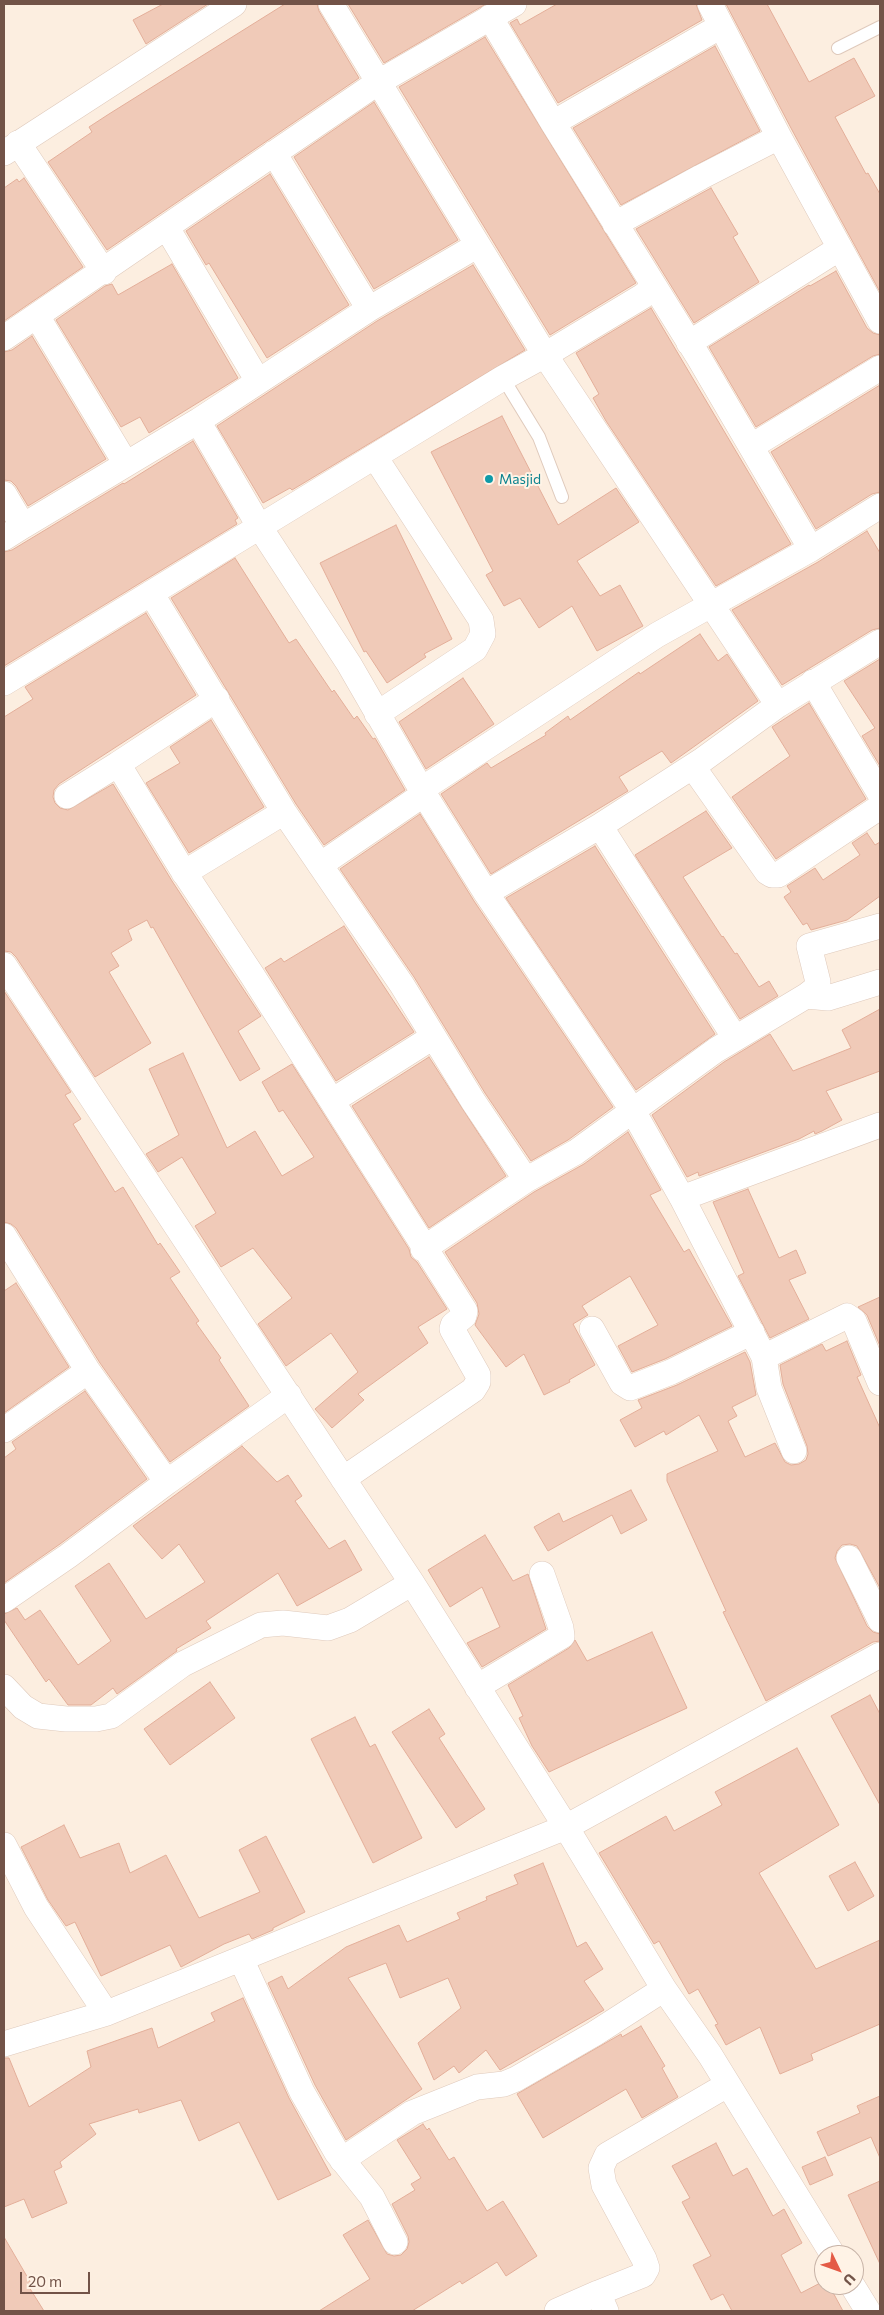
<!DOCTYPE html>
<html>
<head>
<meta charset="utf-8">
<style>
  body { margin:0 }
  #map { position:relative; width:884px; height:2315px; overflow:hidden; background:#fceee0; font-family:Commissioner,sans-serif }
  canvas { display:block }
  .frame { position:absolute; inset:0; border:5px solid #725348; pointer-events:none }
  .north { position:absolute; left:814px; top:2245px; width:50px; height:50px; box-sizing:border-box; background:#fff3e6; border:1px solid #c7b3a7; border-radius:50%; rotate:132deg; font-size:14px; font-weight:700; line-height:20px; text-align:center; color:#725348 }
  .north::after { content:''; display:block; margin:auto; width:18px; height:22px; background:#e45b46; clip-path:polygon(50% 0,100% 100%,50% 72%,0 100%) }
  .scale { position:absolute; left:20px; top:2272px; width:70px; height:22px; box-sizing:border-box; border:2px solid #725348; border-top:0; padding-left:6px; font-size:15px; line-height:18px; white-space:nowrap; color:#725348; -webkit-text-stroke:4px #fff3e6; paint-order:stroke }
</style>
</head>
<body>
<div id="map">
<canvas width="884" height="2315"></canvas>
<div class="frame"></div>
<div class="north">U</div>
<div class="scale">20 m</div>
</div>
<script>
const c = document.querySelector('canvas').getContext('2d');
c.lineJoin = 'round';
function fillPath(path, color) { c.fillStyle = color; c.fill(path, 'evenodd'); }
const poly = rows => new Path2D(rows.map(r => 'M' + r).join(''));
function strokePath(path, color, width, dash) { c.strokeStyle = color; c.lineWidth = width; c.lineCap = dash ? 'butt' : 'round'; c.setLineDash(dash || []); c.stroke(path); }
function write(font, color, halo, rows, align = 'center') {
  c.font = font + ' Commissioner,sans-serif'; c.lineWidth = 4; c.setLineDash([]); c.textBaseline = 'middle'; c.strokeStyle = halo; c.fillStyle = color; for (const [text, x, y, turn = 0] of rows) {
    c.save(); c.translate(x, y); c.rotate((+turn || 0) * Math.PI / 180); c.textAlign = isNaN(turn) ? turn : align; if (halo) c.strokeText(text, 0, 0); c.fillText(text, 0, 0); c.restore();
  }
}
const building = poly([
  [163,4,208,4,146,44,133,20,163,4],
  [285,4,317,4,319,11,359,78,107,250,48,162,92,132,89,127,109,114,285,4],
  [348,4,486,4,384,63,348,4],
  [557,4,696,4,702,20,558,103,510,23,517,19,520,25,557,4],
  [726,4,767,4,809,82,854,58,875,96,835,117,866,174,868,173,880,194,880,292,792,130,726,4],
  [485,37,636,283,550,335,399,87,485,37],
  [715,46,760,131,621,205,573,128,715,46],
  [374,102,458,240,374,289,294,157,374,102],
  [270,174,349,305,267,358,209,263,206,265,186,231,270,174],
  [24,178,83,267,4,321,4,188,17,179,19,182,24,178],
  [711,188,738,234,733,237,759,282,694,323,636,229,711,188],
  [172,264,238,378,149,433,140,417,121,427,56,320,105,286,112,284,118,295,172,264],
  [473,265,525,350,292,490,290,488,263,503,217,426,377,321,473,265],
  [836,271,867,328,873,333,880,335,880,354,873,356,756,427,709,347,809,285,810,286,836,271],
  [651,308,791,544,716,586,606,421,593,398,599,394,576,353,651,308],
  [32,336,106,459,28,506,16,486,11,481,4,480,4,352,12,350,32,336],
  [880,385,880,492,872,494,816,529,771,452,880,385],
  [502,416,558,525,616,488,639,522,577,561,600,596,620,585,643,626,597,651,572,606,539,628,520,598,504,606,486,575,493,571,431,452,502,416],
  [193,441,238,518,235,520,237,524,4,666,4,552,12,550,123,483,124,484,193,441],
  [396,525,452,639,424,654,426,657,387,683,366,651,364,652,320,563,396,525],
  [867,531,880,553,880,628,872,630,782,685,732,610,818,562,867,531],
  [235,558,289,643,296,639,332,692,334,690,354,719,357,716,373,739,375,738,405,790,324,845,296,804,171,598,235,558],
  [146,613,196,695,59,784,54,790,53,797,55,803,60,808,68,810,113,784,172,881,261,1016,238,1031,260,1069,240,1081,153,927,151,928,147,920,128,930,132,940,111,953,119,966,109,972,151,1043,95,1077,16,957,11,952,4,951,4,717,33,699,25,687,146,613],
  [700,634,718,661,727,654,758,701,671,763,662,751,619,777,628,791,491,874,441,794,487,763,491,768,546,735,545,733,568,716,570,720,639,672,640,674,700,634],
  [880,659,880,766,862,736,875,728,844,681,880,659],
  [463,678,494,724,426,769,399,722,463,678],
  [809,703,866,799,776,859,732,797,790,756,772,727,809,703],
  [211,720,264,807,189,853,146,783,180,763,170,747,211,720],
  [706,811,732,848,683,877,722,937,723,936,735,954,737,953,759,987,769,981,778,996,740,1019,635,855,706,811],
  [420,814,474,901,613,1107,568,1140,531,1161,485,1093,414,977,340,869,420,814],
  [867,833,875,845,880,842,880,896,847,920,811,930,807,923,803,925,784,897,791,892,787,886,815,868,823,880,860,855,852,843,867,833],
  [595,846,715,1034,636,1090,506,898,595,846],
  [344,926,414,1032,336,1081,265,968,281,958,284,962,344,926],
  [4,991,71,1092,65,1095,81,1119,73,1124,115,1192,123,1187,158,1245,160,1243,180,1272,170,1278,199,1321,196,1323,221,1358,219,1360,249,1406,170,1462,100,1363,16,1228,11,1224,4,1222,4,991],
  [880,1009,880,1071,826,1091,842,1120,822,1131,815,1134,814,1131,799,1139,699,1176,698,1172,687,1177,652,1115,724,1062,770,1034,793,1071,851,1048,842,1030,880,1009],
  [183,1053,227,1148,255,1131,282,1176,314,1157,283,1110,279,1112,262,1082,292,1064,409,1249,411,1257,417,1262,447,1309,418,1327,428,1343,358,1394,364,1400,332,1428,315,1409,358,1372,331,1333,286,1366,258,1324,292,1298,253,1248,221,1267,195,1226,216,1213,182,1157,158,1172,146,1154,179,1135,149,1069,183,1053],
  [429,1057,506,1176,429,1228,352,1106,429,1057],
  [628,1132,661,1190,650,1195,684,1252,689,1249,732,1326,665,1359,632,1372,618,1346,658,1325,630,1276,582,1306,588,1315,573,1324,595,1365,569,1380,570,1382,544,1395,524,1354,506,1367,475,1325,479,1314,477,1303,445,1252,534,1192,584,1164,628,1132],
  [748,1189,779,1258,796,1250,806,1273,789,1280,809,1319,770,1338,738,1276,744,1273,713,1202,748,1189],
  [16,1283,69,1367,4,1413,4,1291,16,1283],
  [880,1297,880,1346,867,1315,858,1307,880,1297],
  [847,1341,861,1375,857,1377,880,1428,880,1588,857,1546,850,1544,842,1545,837,1551,835,1558,867,1626,873,1632,880,1634,880,1641,873,1642,766,1701,723,1612,726,1611,667,1481,667,1474,718,1451,699,1415,666,1435,664,1431,635,1447,620,1420,642,1408,638,1400,677,1385,745,1352,750,1362,756,1395,732,1407,737,1416,728,1421,745,1457,775,1443,785,1462,791,1465,799,1464,806,1460,808,1454,807,1446,783,1384,780,1365,822,1344,826,1351,847,1341],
  [85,1391,147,1479,60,1544,4,1583,4,1458,16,1449,12,1442,85,1391],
  [242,1446,277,1482,288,1475,302,1496,295,1501,329,1549,345,1540,362,1570,297,1606,278,1573,206,1621,211,1628,176,1649,177,1651,117,1694,113,1688,91,1705,68,1705,49,1679,46,1682,4,1620,4,1614,17,1608,25,1620,40,1610,78,1665,111,1641,75,1586,109,1563,146,1619,205,1582,179,1544,162,1559,133,1526,242,1446],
  [631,1490,647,1520,621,1534,612,1515,548,1551,534,1527,559,1513,563,1522,631,1490],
  [485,1535,513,1581,528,1574,546,1629,482,1667,467,1643,500,1627,482,1587,450,1607,428,1570,485,1535],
  [652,1632,687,1708,549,1772,532,1746,519,1718,523,1716,508,1685,569,1648,575,1640,587,1661,652,1632],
  [210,1682,235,1718,170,1765,144,1729,210,1682],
  [870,1695,880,1714,880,1805,831,1716,870,1695],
  [429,1709,445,1734,439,1738,485,1809,456,1828,392,1732,429,1709],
  [355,1717,370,1747,375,1744,422,1838,373,1863,311,1739,355,1717],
  [797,1748,839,1825,759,1873,816,1969,880,1940,880,2024,811,2054,813,2060,780,2074,760,2027,726,2045,715,2025,718,2024,698,1989,689,1994,659,1941,654,1944,599,1853,666,1816,674,1831,722,1805,715,1792,797,1748],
  [64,1825,80,1858,119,1843,130,1873,166,1855,199,1918,260,1892,239,1850,266,1836,305,1912,273,1928,273,1930,252,1939,249,1934,224,1944,181,1967,170,1945,101,1976,75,1922,66,1926,48,1900,21,1847,64,1825],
  [855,1862,874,1896,848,1911,829,1876,855,1862],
  [543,1863,577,1947,586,1942,603,1969,584,1981,604,2010,500,2070,486,2050,459,2073,454,2066,434,2080,418,2043,461,2008,448,1978,400,1998,386,1963,348,1978,422,2089,346,2140,315,2085,268,1983,282,1976,288,1989,346,1947,399,1925,407,1942,460,1919,457,1913,487,1900,486,1897,518,1884,514,1875,543,1863],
  [243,1998,289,2098,331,2175,278,2200,239,2122,199,2141,181,2100,139,2113,138,2109,89,2124,96,2134,60,2162,62,2167,54,2171,67,2203,32,2218,24,2199,4,2207,4,2058,9,2058,29,2107,91,2067,87,2051,152,2028,158,2048,215,2021,211,2013,243,1998],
  [641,2026,665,2066,662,2068,678,2097,642,2118,626,2089,543,2138,517,2094,621,2034,622,2037,641,2026],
  [880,2096,880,2158,871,2137,828,2156,817,2132,860,2113,857,2106,880,2096],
  [423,2124,427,2130,429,2128,449,2160,454,2157,487,2211,503,2201,537,2256,506,2276,497,2262,462,2284,460,2281,412,2311,319,2311,370,2279,343,2235,368,2220,387,2254,394,2256,401,2255,407,2249,409,2242,408,2236,392,2204,415,2190,411,2184,421,2178,397,2140,423,2124],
  [716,2143,733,2176,747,2168,773,2216,784,2209,802,2243,781,2255,801,2293,824,2281,824,2285,829,2285,843,2311,732,2311,723,2294,711,2300,693,2265,711,2256,682,2202,690,2198,672,2166,716,2143],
  [825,2157,833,2175,810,2185,802,2167,825,2157],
  [880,2181,880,2264,848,2195,880,2181],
  [4,2237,32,2285,29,2287,44,2311,4,2311,4,2237]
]);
const lane = poly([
  [838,48,880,27],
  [503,378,539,437,562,497]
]);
const street = poly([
  [331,4,545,355,778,705],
  [710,4,779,137,880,321],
  [490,17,553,123,699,358,811,549],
  [553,123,721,26],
  [18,143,104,272],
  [4,153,234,4],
  [274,153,369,309],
  [615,224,701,177,779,137],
  [167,228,258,381],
  [37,316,126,464],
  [4,338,377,83,514,4],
  [689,343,840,248],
  [198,421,259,526,349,664,424,794,486,893,633,1111,682,1198],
  [752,446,880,368],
  [375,457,481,620,483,634,475,649,377,714],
  [4,494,23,526,4,538],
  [23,526,198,421,369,309,478,245],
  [151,593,284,812,402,985,473,1101,526,1180],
  [813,682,880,794],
  [4,683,503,378,545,355,643,296,654,287],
  [118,764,217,699],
  [693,767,767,872,772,875,778,875,880,807],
  [422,789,657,635,811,549,880,506],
  [67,796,118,764,180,866,252,975,465,1311,464,1316,453,1325,452,1329,478,1375,478,1382,473,1390,343,1479],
  [600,826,701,761,778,705,880,642],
  [320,865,424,794],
  [184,873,284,812],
  [486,893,600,826,735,1038],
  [4,965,412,1583,566,1827,664,1989,710,2055,833,2255],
  [806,996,828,998,880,982],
  [332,1101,433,1037],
  [4,1236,88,1371,167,1482],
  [423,1249,526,1180,576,1152,716,1050,806,996,815,989,818,982,809,946,880,926],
  [592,1329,622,1383,630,1388,671,1372,752,1332],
  [764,1357,847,1316,854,1321,880,1383],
  [4,1430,88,1371],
  [794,1451,769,1388,764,1357,682,1198,880,1125],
  [849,1558,880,1620],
  [4,1600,68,1556,167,1482,289,1395],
  [4,1687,23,1707,38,1716,66,1719,96,1719,111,1716,183,1664,261,1625,283,1623,328,1628,350,1620,412,1583],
  [477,1687,562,1636,561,1628,542,1574],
  [4,1845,36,1907,106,2013],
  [241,1959,302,2092,337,2153,372,2197,395,2242],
  [4,2044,107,2013,566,1827,880,1655],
  [342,2160,412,2113,477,2087,504,2084,516,2079,594,2034,664,1989],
  [852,2285,868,2311],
  [557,2311,598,2293],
  [606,2311,598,2293,643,2275,647,2268,644,2259,604,2185,601,2168,607,2155,727,2085]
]);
const markers = [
  [489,479,5,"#0f9aa8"]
];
const cultureNames = [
  ["Masjid",499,479]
];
fillPath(building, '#f0cab8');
strokePath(building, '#e3ae99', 1);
strokePath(lane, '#dfcabc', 14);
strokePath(street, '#dfcabc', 26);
strokePath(lane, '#fff', 12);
strokePath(street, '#fff', 25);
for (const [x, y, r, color] of markers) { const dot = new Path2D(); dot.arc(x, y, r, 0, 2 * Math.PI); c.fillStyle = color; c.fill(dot); strokePath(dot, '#fff3e6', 2); }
write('14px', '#0d838f', '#fff3e6', cultureNames, 'left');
</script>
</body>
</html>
